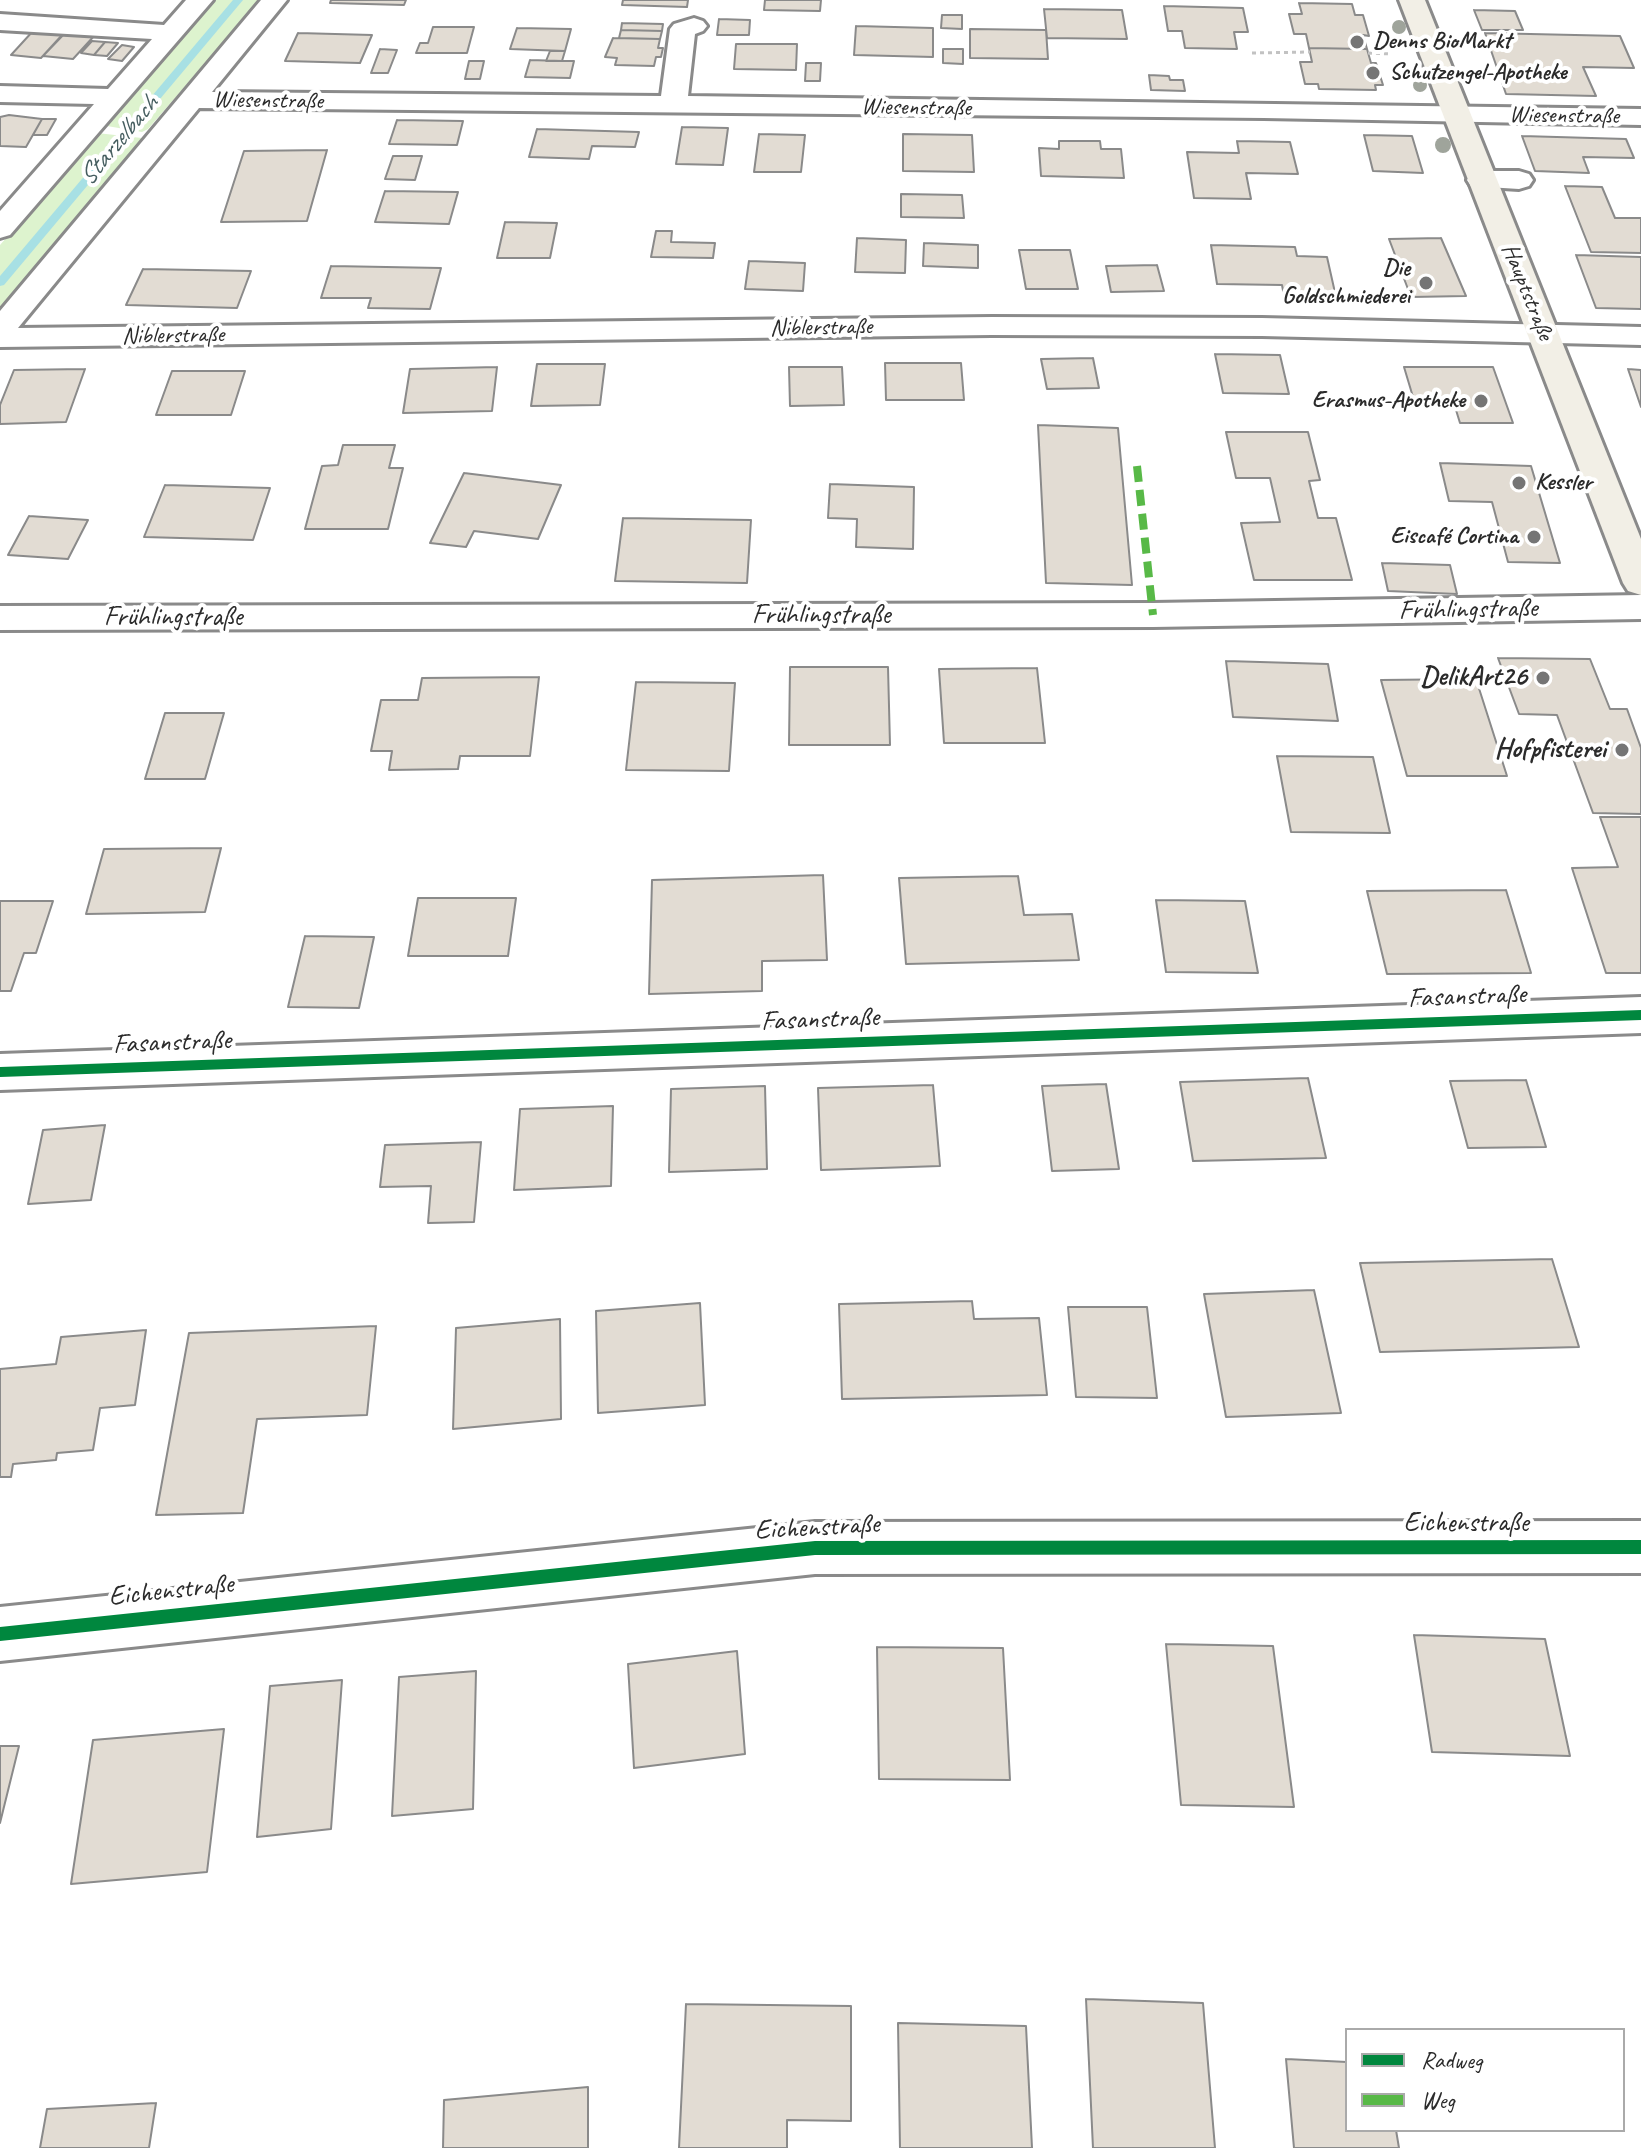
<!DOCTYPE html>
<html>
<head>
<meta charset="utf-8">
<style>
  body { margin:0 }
  #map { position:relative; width:1641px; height:2148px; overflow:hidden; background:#fff; font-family:Caveat,sans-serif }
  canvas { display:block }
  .legend { position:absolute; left:1345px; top:2028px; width:280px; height:104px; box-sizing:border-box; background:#fff; border:2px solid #aaa; margin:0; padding:10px 14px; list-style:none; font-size:24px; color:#2b2b2b }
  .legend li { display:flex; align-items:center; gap:16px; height:40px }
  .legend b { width:40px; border:2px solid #aaa }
</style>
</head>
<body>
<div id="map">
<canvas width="1641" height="2148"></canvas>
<ul class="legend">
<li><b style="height:10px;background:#00873e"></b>Radweg</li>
<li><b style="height:10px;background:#58b947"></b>Weg</li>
</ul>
</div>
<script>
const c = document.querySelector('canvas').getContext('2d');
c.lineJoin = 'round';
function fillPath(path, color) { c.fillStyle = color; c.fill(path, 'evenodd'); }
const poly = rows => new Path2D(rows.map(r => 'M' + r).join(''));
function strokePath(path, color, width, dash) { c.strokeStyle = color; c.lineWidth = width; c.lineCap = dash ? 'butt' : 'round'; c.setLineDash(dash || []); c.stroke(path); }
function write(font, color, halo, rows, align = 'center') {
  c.font = font + ' Caveat,sans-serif'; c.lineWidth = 8; c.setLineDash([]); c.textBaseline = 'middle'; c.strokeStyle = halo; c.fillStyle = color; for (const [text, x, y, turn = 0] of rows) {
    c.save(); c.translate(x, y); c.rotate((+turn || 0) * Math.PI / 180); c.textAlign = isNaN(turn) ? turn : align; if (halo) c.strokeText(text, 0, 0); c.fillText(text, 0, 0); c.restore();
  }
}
const green = poly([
  [214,0,260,0,148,129,142,132,107,126],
  [97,133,142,138,0,309,0,245]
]);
const stream = poly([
  [233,0,243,0,4,285,0,286,0,276,233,0]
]);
const building = poly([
  [331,0,406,0,404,5,330,3,331,0],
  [623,0,688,0,687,7,622,5,623,0],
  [765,0,821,0,820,11,764,10,765,0],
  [1299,3,1352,4,1355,15,1363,15,1369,36,1363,35,1367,49,1309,48,1306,34,1294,34,1289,14,1302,14,1299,3],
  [1164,6,1243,8,1248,32,1234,32,1237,49,1185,48,1182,31,1168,31,1164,6],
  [1044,9,1122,10,1127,39,1047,38,1044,9],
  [1474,10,1515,11,1523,30,1482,30,1474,10],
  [942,15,962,15,962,29,941,28,942,15],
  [719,19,750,20,749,35,717,35,719,19],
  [622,23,663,24,662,31,621,30,622,23],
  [856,26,933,28,933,57,854,55,856,26],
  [433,27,474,27,467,53,416,53,420,43,428,43,433,27],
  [517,28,571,29,565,51,510,49,517,28],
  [970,29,1046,30,1048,59,970,58,970,29],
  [621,30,662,31,660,39,619,38,621,30],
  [33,31,63,34,41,58,11,55,33,31],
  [66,32,95,35,73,59,43,56,66,32],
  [298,33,372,35,360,63,285,61,298,33],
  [1485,33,1620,36,1634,68,1583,67,1596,96,1506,94,1485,33],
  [613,38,660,39,658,48,663,48,661,57,656,57,654,66,615,65,617,58,605,57,613,38],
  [92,41,105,42,94,55,81,53,92,41],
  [105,42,118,43,107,56,94,55,105,42],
  [736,44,797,44,796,70,734,69,736,44],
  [122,45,134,47,122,61,108,59,122,45],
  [1309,48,1367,49,1371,63,1376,63,1383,85,1375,85,1376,90,1319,89,1318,84,1305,84,1300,62,1312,62,1309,48],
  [380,49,397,50,388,73,371,73,380,49],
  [943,49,963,49,963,64,943,63,943,49],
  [550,51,565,51,562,61,546,61,550,51],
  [530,60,562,61,574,61,570,78,525,77,530,60],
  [469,61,484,61,480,79,465,79,469,61],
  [806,63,821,63,820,81,805,81,806,63],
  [1149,75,1169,76,1170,80,1183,80,1185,91,1151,90,1149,75],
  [9,115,42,119,26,147,0,146,0,117,9,115],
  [42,119,56,119,47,135,33,135,42,119],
  [397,120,463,121,457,145,389,144,397,120],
  [682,127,728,128,723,165,676,164,682,127],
  [537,129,639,132,635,147,592,146,589,159,529,157,537,129],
  [759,134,805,135,801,172,754,172,759,134],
  [903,134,972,135,974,172,903,171,903,134],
  [1364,135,1412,136,1423,173,1373,171,1364,135],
  [1522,136,1626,139,1634,158,1583,157,1589,173,1535,171,1522,136],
  [1059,141,1100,141,1101,149,1121,149,1124,178,1041,176,1039,148,1059,149,1059,141],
  [1237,141,1290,142,1298,174,1246,173,1251,199,1194,198,1187,152,1239,153,1237,141],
  [327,150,307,221,221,222,244,151,327,150],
  [393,156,422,156,415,180,385,179,393,156],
  [1565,186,1602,187,1615,218,1641,218,1641,253,1591,252,1565,186],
  [385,191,458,192,449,224,375,222,385,191],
  [901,194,962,195,964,218,901,217,901,194],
  [505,222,557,223,550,258,497,258,505,222],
  [656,231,672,231,671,242,715,243,713,258,651,257,656,231],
  [857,238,906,240,905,273,855,272,857,238],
  [1441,238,1466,296,1411,297,1389,239,1441,238],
  [924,243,978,245,978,268,923,266,924,243],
  [1211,245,1295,247,1297,256,1327,257,1336,297,1284,296,1282,285,1217,284,1211,245],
  [1019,250,1070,250,1078,289,1026,289,1019,250],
  [1576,255,1641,257,1641,309,1596,308,1576,255],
  [749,261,805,263,803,291,745,289,749,261],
  [1157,265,1164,291,1111,292,1106,266,1157,265],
  [331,266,441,268,430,309,368,308,371,298,321,298,331,266],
  [143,269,251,271,237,308,126,305,143,269],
  [1215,354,1280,355,1289,394,1223,393,1215,354],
  [1093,358,1099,388,1047,389,1041,359,1093,358],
  [885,363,961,363,964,400,886,400,885,363],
  [537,364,605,364,600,405,531,406,537,364],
  [497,367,492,411,403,413,410,369,497,367],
  [789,367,842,367,844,405,790,406,789,367],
  [1404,367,1493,367,1513,423,1460,423,1452,397,1413,397,1404,367],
  [85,369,66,422,0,424,0,405,14,370,85,369],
  [1628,369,1641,370,1641,407,1628,369],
  [172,371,245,371,231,415,156,415,172,371],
  [1038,425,1118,428,1132,585,1046,583,1038,425],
  [1226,432,1308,432,1320,480,1309,481,1318,518,1336,518,1352,580,1254,580,1241,523,1280,522,1270,478,1236,478,1226,432],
  [343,445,395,445,389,468,403,468,388,529,305,529,322,466,338,465,343,445],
  [1440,463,1531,466,1560,563,1508,562,1492,502,1449,501,1440,463],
  [464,473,561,485,538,539,474,531,466,547,430,543,464,473],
  [830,484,914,487,913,549,856,547,857,519,828,518,830,484],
  [165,485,270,488,253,540,144,537,165,485],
  [29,516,88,520,68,559,8,555,29,516],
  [623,518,751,520,747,583,615,581,623,518],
  [1382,563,1450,565,1457,594,1388,591,1382,563],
  [1498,658,1590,659,1610,709,1627,709,1641,748,1641,814,1593,813,1557,715,1519,714,1498,658],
  [1226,661,1328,664,1338,721,1233,717,1226,661],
  [790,667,888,667,890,745,789,745,790,667],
  [1037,668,1045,743,944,743,939,669,1037,668],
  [539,677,530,756,460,756,458,769,389,770,392,751,371,751,381,700,418,700,422,678,539,677],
  [1476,679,1507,776,1407,776,1381,680,1476,679],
  [636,682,735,683,729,771,626,770,636,682],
  [165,713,224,713,205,779,145,779,165,713],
  [1277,756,1373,757,1390,833,1291,832,1277,756],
  [1600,817,1641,817,1641,973,1606,973,1572,868,1618,867,1600,817],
  [221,848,205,912,86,914,104,849,221,848],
  [823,875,827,960,762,961,762,991,649,994,652,880,823,875],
  [1018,876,1024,915,1072,914,1079,960,906,964,899,878,1018,876],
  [1506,890,1531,973,1387,974,1367,891,1506,890],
  [418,898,516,898,508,956,408,956,418,898],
  [1156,900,1245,901,1258,973,1166,972,1156,900],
  [0,901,53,901,36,953,24,953,11,991,0,991,0,901],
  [305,936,374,937,359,1008,288,1007,305,936],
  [1308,1078,1326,1158,1193,1161,1180,1082,1308,1078],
  [1526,1080,1546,1147,1468,1148,1450,1081,1526,1080],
  [1106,1084,1119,1169,1052,1171,1042,1086,1106,1084],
  [933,1085,940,1166,821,1170,818,1088,933,1085],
  [765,1086,767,1169,669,1172,671,1089,765,1086],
  [613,1106,611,1186,514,1190,520,1109,613,1106],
  [105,1125,91,1200,28,1204,43,1130,105,1125],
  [481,1142,474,1222,428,1223,431,1186,380,1187,385,1145,481,1142],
  [1552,1259,1579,1347,1380,1352,1360,1263,1552,1259],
  [1314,1290,1341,1413,1226,1417,1204,1294,1314,1290],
  [972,1301,974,1319,1039,1318,1047,1395,842,1399,839,1304,972,1301],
  [700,1303,705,1405,598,1413,596,1311,700,1303],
  [1068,1307,1147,1307,1157,1398,1076,1397,1068,1307],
  [560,1319,561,1419,453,1429,456,1328,560,1319],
  [376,1326,367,1415,257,1419,243,1513,156,1515,189,1333,376,1326],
  [146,1330,135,1405,100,1408,93,1450,57,1453,56,1460,13,1464,11,1477,0,1477,0,1369,56,1364,61,1337,146,1330],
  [1414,1635,1545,1639,1570,1756,1432,1752,1414,1635],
  [1166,1644,1273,1646,1294,1807,1181,1805,1166,1644],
  [877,1647,1003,1648,1010,1780,879,1779,877,1647],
  [737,1651,745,1754,634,1768,628,1664,737,1651],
  [476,1671,473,1809,392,1816,399,1677,476,1671],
  [342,1680,331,1829,257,1837,270,1686,342,1680],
  [224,1729,207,1872,71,1884,93,1740,224,1729],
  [0,1746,19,1746,0,1823,0,1746],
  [1086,1999,1203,2003,1215,2148,1093,2148,1086,1999],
  [686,2004,851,2006,851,2121,787,2120,787,2148,679,2148,686,2004],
  [898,2023,1026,2026,1032,2148,900,2148,898,2023],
  [1286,2059,1347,2062,1347,2130,1396,2130,1399,2148,1294,2148,1286,2059],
  [588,2087,588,2148,443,2148,444,2100,588,2087],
  [156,2103,149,2148,40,2148,47,2109,156,2103]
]);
const path = poly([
  [1252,53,1310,52],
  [1368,53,1391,54]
]);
const minor = poly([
  [186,0,213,0,10,235,0,238,0,211,94,104,0,102,0,86,108,89,152,39,0,30,0,14,164,25,186,0],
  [261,0,287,0,212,92,661,96,670,29,674,24,694,18,703,21,707,26,703,31,695,34,688,96,1641,109,1641,125,1264,118,199,108,18,328,992,317,1262,318,1641,327,1641,345,1262,336,992,335,0,347,0,311,261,0],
  [1481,171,1519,171,1529,174,1533,180,1529,186,1519,189,1471,186,1467,180,1471,174,1481,171],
  [1641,595,1641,619,1153,627,0,630,0,606,1153,603,1641,595],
  [1641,997,1641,1033,0,1090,0,1054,1641,997],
  [1641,1521,1641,1573,815,1574,0,1661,0,1607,815,1522,1641,1521]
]);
const major = poly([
  [1399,0,1425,0,1641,539,1641,595,1628,591,1623,583,1399,0]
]);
const quiet = poly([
  [1137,466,1153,615]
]);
const cycleway = poly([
  [1641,1010,1641,1020,0,1077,0,1067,1641,1010],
  [1641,1540,1641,1554,815,1555,0,1641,0,1627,815,1541,1641,1540]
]);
const trees = [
  [1399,27,7],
  [1420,85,7],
  [1443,145,8]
];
const markers = [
  [1357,42,8,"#757575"],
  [1373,73,8,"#757575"],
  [1426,283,8,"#757575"],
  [1481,401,8,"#757575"],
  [1519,483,8,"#757575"],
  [1534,537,8,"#757575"],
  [1543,678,8,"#757575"],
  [1622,750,8,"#757575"]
];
const farPoinames = [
  ["Denns BioMarkt",1373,42],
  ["Schutzengel-Apotheke",1389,73],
  ["Die",1410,269,"right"],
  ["Goldschmiederei",1410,297,"right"],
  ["Erasmus-Apotheke",1465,401,"right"],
  ["Kessler",1535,483],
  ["Eiscafé Cortina",1518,537,"right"]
];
const farStreetnames = [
  ["Wiesenstraße",268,101,1],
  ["Wiesenstraße",916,108,1],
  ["Wiesenstraße",1564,116,1],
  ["Hauptstraße",1527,292,68],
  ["Niblerstraße",821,328,-1],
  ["Niblerstraße",173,336,-1]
];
const farWaternames = [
  ["Starzelbach",119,141,-50]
];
const streetNames = [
  ["Frühlingstraße",1468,610,-1],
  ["Frühlingstraße",821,616],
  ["Frühlingstraße",173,618],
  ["Fasanstraße",1467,997,-2],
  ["Fasanstraße",820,1020,-2],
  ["Fasanstraße",172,1043,-2],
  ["Eichenstraße",1466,1524],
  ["Eichenstraße",817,1528,-3],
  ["Eichenstraße",171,1591,-6]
];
const poiNames = [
  ["DelikArt26",1527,678],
  ["Hofpfisterei",1606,750]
];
fillPath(green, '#ddf3ce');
fillPath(stream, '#a7e0e4');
fillPath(building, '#e2dcd3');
strokePath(building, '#8a8a8a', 2);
strokePath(minor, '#8a8a8a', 6);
strokePath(major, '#8a8a8a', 6);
strokePath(path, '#c2c2c2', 3, [4, 4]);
fillPath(minor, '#fff');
fillPath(major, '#f2efe6');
strokePath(quiet, '#58b947', 8, [16, 8]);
fillPath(cycleway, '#00873e');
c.fillStyle = '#9fa49b';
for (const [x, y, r] of trees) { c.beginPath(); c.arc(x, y, r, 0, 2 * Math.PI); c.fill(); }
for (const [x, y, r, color] of markers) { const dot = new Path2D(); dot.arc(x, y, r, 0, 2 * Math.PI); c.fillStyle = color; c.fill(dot); strokePath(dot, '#fff', 3); }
write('bold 24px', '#2b2b2b', '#fff', farPoinames, 'left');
write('24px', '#2b2b2b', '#fff', farStreetnames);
write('italic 26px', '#455d5f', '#fff', farWaternames);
write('28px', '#2b2b2b', '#fff', streetNames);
write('bold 28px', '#2b2b2b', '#fff', poiNames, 'right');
</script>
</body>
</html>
